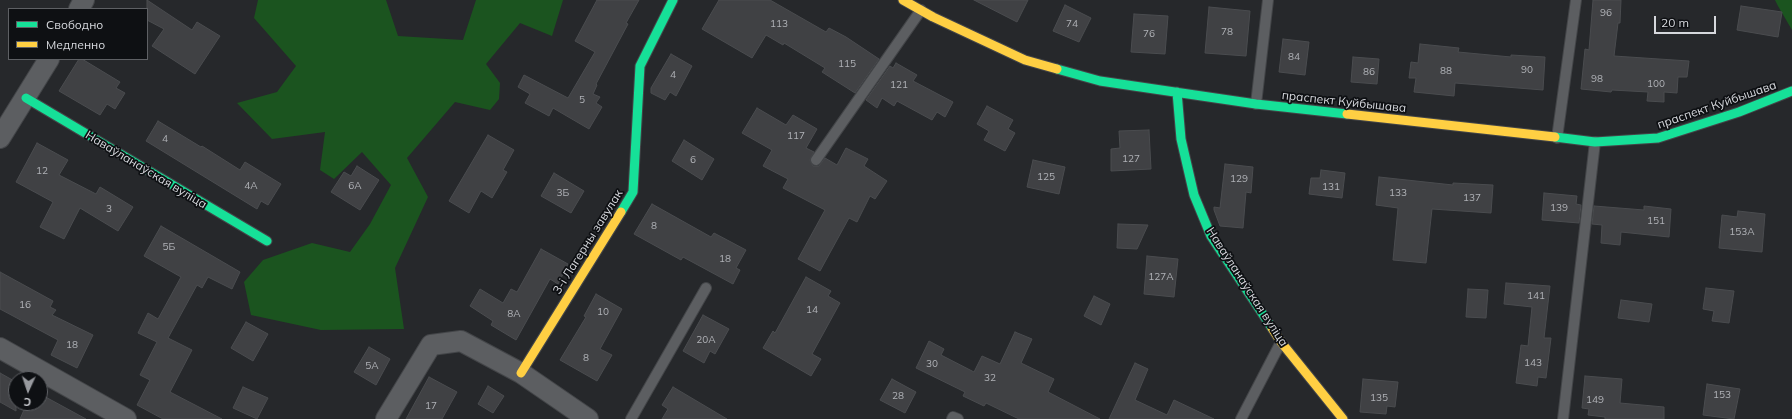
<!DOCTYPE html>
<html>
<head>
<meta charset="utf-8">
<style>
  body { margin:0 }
  #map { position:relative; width:1792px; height:419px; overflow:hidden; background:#26282b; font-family:Mulish,sans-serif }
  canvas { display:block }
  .legend { position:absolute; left:8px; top:8px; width:140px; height:52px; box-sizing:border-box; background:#0e1013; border:1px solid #5e6064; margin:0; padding:5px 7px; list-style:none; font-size:12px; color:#d6d8dd }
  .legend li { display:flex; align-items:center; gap:8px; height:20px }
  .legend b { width:20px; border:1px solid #5e6064 }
  .north { position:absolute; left:8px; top:371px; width:40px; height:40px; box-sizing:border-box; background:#0e1013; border:1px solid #5e6064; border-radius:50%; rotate:183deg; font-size:11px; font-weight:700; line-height:16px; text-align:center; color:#d6d8dd }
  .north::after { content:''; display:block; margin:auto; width:14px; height:18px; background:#989a9f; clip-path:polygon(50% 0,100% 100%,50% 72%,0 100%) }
  .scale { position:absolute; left:1654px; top:16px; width:62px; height:18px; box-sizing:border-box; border:2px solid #d6d8dd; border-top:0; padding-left:5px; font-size:12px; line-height:14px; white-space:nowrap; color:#d6d8dd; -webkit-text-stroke:3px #0e1013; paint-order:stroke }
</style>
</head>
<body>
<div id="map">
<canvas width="1792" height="419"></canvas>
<ul class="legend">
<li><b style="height:5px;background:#16e098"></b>Свободно</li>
<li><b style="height:5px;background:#ffcf43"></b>Медленно</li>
</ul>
<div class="north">С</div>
<div class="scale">20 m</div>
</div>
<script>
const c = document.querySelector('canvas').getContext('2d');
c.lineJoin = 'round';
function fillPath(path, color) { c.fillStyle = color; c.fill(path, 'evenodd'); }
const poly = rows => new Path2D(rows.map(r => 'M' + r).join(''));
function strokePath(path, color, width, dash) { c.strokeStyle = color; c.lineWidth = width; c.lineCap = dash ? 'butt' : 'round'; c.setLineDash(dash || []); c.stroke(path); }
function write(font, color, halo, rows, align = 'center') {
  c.font = font + ' Mulish,sans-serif'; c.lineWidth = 3.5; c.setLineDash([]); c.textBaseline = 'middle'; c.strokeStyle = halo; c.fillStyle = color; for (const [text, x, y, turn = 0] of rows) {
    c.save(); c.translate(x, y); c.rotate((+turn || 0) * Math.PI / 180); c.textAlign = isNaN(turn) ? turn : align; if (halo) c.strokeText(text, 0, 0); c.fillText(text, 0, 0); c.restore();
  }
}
const green = poly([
  [258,0,386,0,398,36,463,40,476,0,563,0,552,36,520,23,486,64,500,83,499,99,490,110,455,102,407,158,428,197,395,268,404,329,321,330,251,315,244,282,263,260,312,243,350,252,370,224,391,185,362,152,334,179,320,170,325,132,272,139,237,103,277,92,296,66,254,18],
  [1775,0,1792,0,1792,30,1778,6]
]);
const building = poly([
  [147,0,192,30,197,22,220,36,195,74,152,46,164,29,147,20,147,0],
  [597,0,639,0,626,23,628,24,596,84,597,85,593,94,600,97,596,103,602,107,589,129,553,108,549,116,525,103,530,94,518,87,524,75,568,98,595,52,575,41,597,0],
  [719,0,770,0,826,32,829,28,846,37,879,59,855,93,822,72,825,68,784,43,783,45,766,35,752,58,702,29,719,0],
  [974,0,1028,0,1017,22,974,0],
  [1593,0,1621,0,1620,23,1618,23,1614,56,1689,61,1687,77,1678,77,1677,93,1664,92,1664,102,1647,101,1648,92,1612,90,1611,92,1581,89,1585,49,1589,50,1593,0],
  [1065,5,1091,18,1079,42,1053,31,1065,5],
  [1741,6,1782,12,1778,37,1737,30,1741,6],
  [1209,7,1250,11,1246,56,1205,53,1209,7],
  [1134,14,1168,16,1165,54,1131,52,1134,14],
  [1283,39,1309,42,1305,75,1279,72,1283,39],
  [1420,44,1459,48,1458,52,1511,57,1511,55,1545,57,1543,90,1455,83,1454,96,1414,92,1416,78,1409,78,1411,62,1418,63,1420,44],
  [671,54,692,66,676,96,670,92,665,100,651,93,651,88,671,54],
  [1353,57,1379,59,1377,84,1351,82,1353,57],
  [79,59,82,59,120,82,116,88,125,93,115,109,107,104,100,115,59,91,79,59],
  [896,63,917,75,913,81,953,102,945,117,937,112,932,120,897,101,894,106,882,98,877,108,866,100,890,66,893,68,896,63],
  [987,106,1013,120,1008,129,1015,133,1005,151,984,140,989,131,977,124,987,106],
  [757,108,786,125,793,115,817,129,806,148,814,152,810,160,813,166,819,166,825,158,837,165,846,148,868,159,864,166,887,181,875,199,870,196,857,222,849,218,820,271,798,259,825,210,783,188,788,179,763,166,772,150,742,133,757,108],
  [158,121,201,147,202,146,240,170,245,162,281,184,268,205,261,201,257,209,146,141,158,121],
  [1149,130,1151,169,1111,171,1111,149,1120,148,1119,131,1149,130],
  [488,135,514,150,503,170,507,172,492,198,481,191,469,213,449,201,488,135],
  [684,140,714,159,702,180,672,161,684,140],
  [37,143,68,160,59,175,96,194,100,187,133,207,118,231,80,208,64,239,40,227,53,202,16,182,37,143],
  [1033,160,1065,167,1059,194,1027,187,1033,160],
  [1225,164,1253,167,1251,193,1246,192,1243,228,1220,226,1214,210,1214,207,1220,208,1225,164],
  [357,166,379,180,360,210,331,192,344,172,351,176,357,166],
  [1321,170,1345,173,1342,198,1309,194,1311,178,1320,178,1321,170],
  [554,173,584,191,571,213,541,196,554,173],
  [1379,177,1453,185,1453,183,1493,185,1491,213,1432,209,1426,263,1393,260,1398,208,1376,205,1379,177],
  [1544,193,1577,196,1576,204,1581,205,1579,223,1542,220,1544,193],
  [652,204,711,237,714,233,746,250,736,268,740,270,733,284,683,257,681,260,634,234,652,204],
  [1594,206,1644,210,1644,206,1671,209,1669,237,1621,232,1620,245,1601,243,1602,225,1592,224,1594,206],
  [1738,211,1765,214,1762,252,1719,248,1722,215,1737,217,1738,211],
  [1118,224,1148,225,1137,249,1117,248,1118,224],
  [161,226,240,272,232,289,208,277,202,288,197,285,168,338,192,350,170,392,222,419,163,419,137,405,150,380,140,375,157,342,138,333,148,313,158,319,181,277,144,256,161,226],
  [541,249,568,264,558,284,550,279,516,340,491,325,493,321,470,306,480,289,503,303,511,289,517,292,541,249],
  [1147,256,1178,259,1174,297,1144,294,1147,256],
  [0,272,53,301,50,307,56,310,52,315,93,335,77,368,51,355,58,340,0,309,0,272],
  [806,277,831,291,828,296,840,303,812,354,821,359,811,376,763,348,773,331,775,333,806,277],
  [1506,283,1550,286,1544,338,1551,338,1546,378,1538,377,1537,386,1516,383,1521,345,1528,346,1532,307,1504,304,1506,283],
  [1706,288,1734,291,1729,323,1712,321,1714,311,1703,309,1706,288],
  [1468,289,1488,290,1486,318,1466,317,1468,289],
  [596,294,622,309,600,349,612,355,597,381,560,360,586,317,584,316,596,294],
  [1094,296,1110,304,1101,325,1084,316,1094,296],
  [1621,300,1652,304,1649,322,1618,318,1621,300],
  [703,315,729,329,715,354,710,351,704,363,683,351,703,315],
  [246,322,268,334,253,361,231,348,246,322],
  [1015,332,1032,339,1021,363,1054,379,1048,392,1100,419,1019,419,986,403,984,406,963,396,965,392,916,368,929,341,944,349,941,355,974,372,982,356,1000,364,1015,332],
  [369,347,390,359,376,385,354,372,369,347],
  [1135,363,1148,369,1135,400,1167,415,1174,400,1214,419,1109,419,1135,363],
  [0,373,16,382,16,411,0,402,0,373],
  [1585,376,1622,379,1620,403,1664,407,1664,419,1605,419,1605,417,1588,415,1589,409,1582,408,1585,376],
  [429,377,457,392,442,419,406,419,429,377],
  [892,379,916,392,905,413,880,400,892,379],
  [1363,379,1398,382,1395,407,1387,406,1386,414,1360,412,1363,379],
  [1707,384,1740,389,1734,419,1703,415,1707,384],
  [488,386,504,396,493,413,478,404,488,386],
  [243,387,268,398,257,419,233,408,243,387],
  [673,387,727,419,662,419,668,409,662,405,673,387],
  [40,394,86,419,20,419,27,403,40,403,40,394]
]);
const lane = poly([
  [1256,104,1268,0],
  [1557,138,1576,0],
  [816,160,921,10],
  [631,419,706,288],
  [952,419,953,417,958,419],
  [1241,419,1281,342],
  [1563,419,1595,142]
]);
const street = poly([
  [79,9,84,0],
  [0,138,49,59],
  [0,348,126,419],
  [386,419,431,345,461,341,521,373,588,419]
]);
const fast = poly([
  [1057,69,1100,81,1256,104,1347,114],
  [1177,92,1181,139,1194,195,1211,236,1272,328],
  [26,98,267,241],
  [1555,137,1595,142,1658,138,1739,112,1792,91],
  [621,212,633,192,640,66,673,0]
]);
const slow = poly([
  [903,0,933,17,1025,60,1057,69],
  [1347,114,1555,137],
  [1272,328,1281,342,1343,419],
  [521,373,621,212]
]);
const numberNames = [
  ["96",1606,13],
  ["113",779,24],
  ["74",1072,24],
  ["78",1227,32],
  ["76",1149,34],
  ["84",1294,57],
  ["115",847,64],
  ["90",1527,70],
  ["88",1446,71],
  ["86",1369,72],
  ["4",673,75],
  ["98",1597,79],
  ["100",1656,84],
  ["121",899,85],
  ["5",582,100],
  ["117",796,136],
  ["4",165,139],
  ["127",1131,159],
  ["6",693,160],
  ["12",42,171],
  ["125",1046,177],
  ["129",1239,179],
  ["4А",251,186],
  ["6А",355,186],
  ["131",1331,187],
  ["3Б",563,193],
  ["133",1398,193],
  ["137",1472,198],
  ["139",1559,208],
  ["3",109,209],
  ["151",1656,221],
  ["8",654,226],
  ["153А",1742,232],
  ["5Б",169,247],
  ["18",725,259],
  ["127А",1161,277],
  ["141",1536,296],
  ["16",25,305],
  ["14",812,310],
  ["10",603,312],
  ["8А",514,314],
  ["20А",706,340],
  ["18",72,345],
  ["8",586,358],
  ["143",1533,363],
  ["30",932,364],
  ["5А",372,366],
  ["32",990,378],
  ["153",1722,395],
  ["28",898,396],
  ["135",1379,398],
  ["149",1595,400],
  ["17",431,406]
];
const streetNames = [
  ["праспект Куйбышава",1344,102,6],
  ["праспект Куйбышава",1717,105,-19],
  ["Наваўланаўская вуліца",146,170,31],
  ["3-і Лагерны завулак",588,242,-58],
  ["Наваўланаўская вуліца",1247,287,57]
];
fillPath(green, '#1b541f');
fillPath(building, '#404144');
strokePath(building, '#4a4c4f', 1);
strokePath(lane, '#434548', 12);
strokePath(street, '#434548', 22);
strokePath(fast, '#434548', 11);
strokePath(slow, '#434548', 11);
strokePath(lane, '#5c5e61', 10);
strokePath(street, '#5c5e61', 20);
strokePath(fast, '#16e098', 9);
strokePath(slow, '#ffcf43', 9);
write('10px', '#b0b2b7', null, numberNames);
write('12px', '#d6d8dd', '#0e1013', streetNames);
</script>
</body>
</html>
